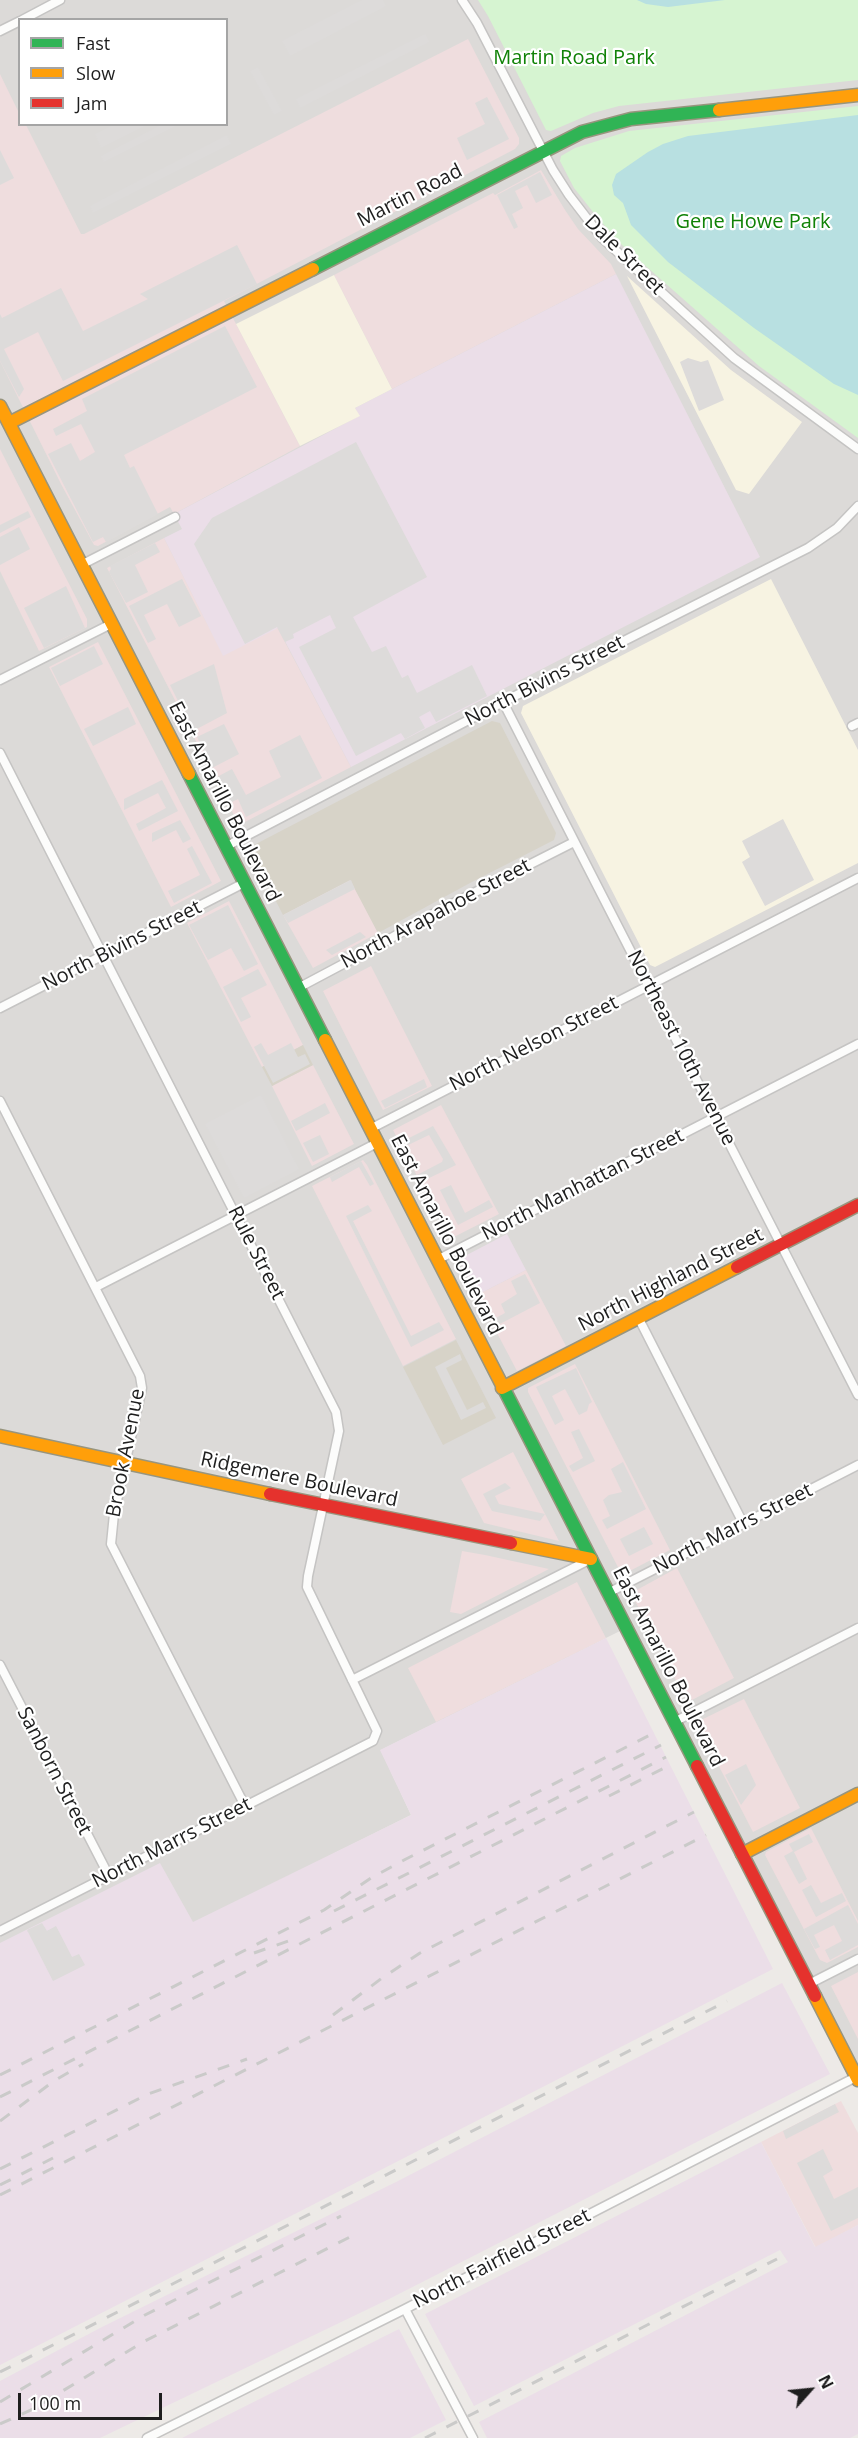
<!DOCTYPE html>
<html>
<head>
<meta charset="utf-8">
<style>
  body { margin:0 }
  #map { position:relative; width:858px; height:2438px; overflow:hidden; background:#edeae7; font-family:"Open Sans",sans-serif }
  canvas { display:block }
  .legend { position:absolute; left:18px; top:18px; width:210px; height:108px; box-sizing:border-box; background:#fff; border:2px solid #a5a5a5; margin:0; padding:8px 10px; list-style:none; font-size:18px; color:#1e1e1e }
  .legend li { display:flex; align-items:center; gap:12px; height:30px }
  .legend b { width:30px; border:2px solid #a5a5a5 }
  .north { position:absolute; left:780px; top:2360px; width:60px; height:60px; -webkit-text-stroke:4px #fff; paint-order:stroke; rotate:63deg; font-size:16px; font-weight:700; line-height:24px; text-align:center; color:#1e1e1e }
  .north::after { content:''; display:block; margin:auto; width:21px; height:27px; background:#1e1e1e; clip-path:polygon(50% 0,100% 100%,50% 72%,0 100%) }
  .scale { position:absolute; left:18px; top:2393px; width:144px; height:27px; box-sizing:border-box; border:3px solid #1e1e1e; border-top:0; padding-left:8px; font-size:18px; line-height:21px; white-space:nowrap; color:#1e1e1e; -webkit-text-stroke:4px #fff; paint-order:stroke }
</style>
</head>
<body>
<div id="map">
<canvas width="858" height="2438"></canvas>
<ul class="legend">
<li><b style="height:8px;background:#30b455"></b>Fast</li>
<li><b style="height:8px;background:#ff9f0a"></b>Slow</li>
<li><b style="height:8px;background:#e5322d"></b>Jam</li>
</ul>
<div class="north">N</div>
<div class="scale">100 m</div>
</div>
<script>
const c = document.querySelector('canvas').getContext('2d');
c.lineJoin = 'round';
function fillPath(path, color) { c.fillStyle = color; c.fill(path, 'evenodd'); }
const poly = rows => new Path2D(rows.map(r => 'M' + r).join(''));
function strokePath(path, color, width, dash) { c.strokeStyle = color; c.lineWidth = width; c.lineCap = dash ? 'butt' : 'round'; c.setLineDash(dash || []); c.stroke(path); }
function write(font, color, halo, rows, align = 'center') {
  c.font = font + ' "Open Sans",sans-serif'; c.lineWidth = 4.5; c.setLineDash([]); c.textBaseline = 'middle'; c.strokeStyle = halo; c.fillStyle = color; for (const [text, x, y, turn = 0] of rows) {
    c.save(); c.translate(x, y); c.rotate((+turn || 0) * Math.PI / 180); c.textAlign = isNaN(turn) ? turn : align; if (halo) c.strokeText(text, 0, 0); c.fillText(text, 0, 0); c.restore();
  }
}
const residential = poly([
  [0,0,858,0,858,2068,630,1626,381,1750,411,1815,0,2020],
  [20,20,226,20,226,124,20,124]
]);
const commercial = poly([
  [468,39,519,138,519,144,515,149,224,301,300,446,174,514,170,507,98,546,94,545,61,484,0,361,0,74,19,113,20,124,26,125,81,234,84,234],
  [541,170,565,210,578,229,611,264,616,274,392,389,334,275,493,193,495,195],
  [0,449,87,619,87,627,39,651,0,571],
  [164,538,223,655,277,627,351,767,243,823,236,819,107,568],
  [98,642,221,881,171,907,49,667],
  [351,880,378,933,313,968,283,915],
  [229,901,303,1045,262,1067,187,923],
  [371,966,432,1086,383,1110,323,991],
  [313,1065,354,1144,312,1166,272,1086],
  [441,1105,499,1214,450,1239,393,1130],
  [363,1160,367,1165,456,1339,403,1366,312,1186],
  [526,1270,566,1346,517,1371,477,1295],
  [575,1364,670,1550,622,1575,528,1392,528,1388],
  [513,1452,559,1541,484,1523,461,1479],
  [462,1551,485,1555,549,1569,461,1614,450,1612],
  [677,1568,734,1678,692,1700,682,1692,632,1595,633,1592],
  [577,1582,606,1638,436,1722,408,1668],
  [744,1699,800,1808,753,1832,697,1724,699,1721],
  [811,1828,858,1921,858,1947,827,1963,820,1960,765,1855,766,1852],
  [858,1972,858,2039,831,1986],
  [841,2101,858,2133,858,2225,816,2248,761,2142]
]);
const industrial = poly([
  [616,274,760,557,351,767,278,628,223,656,164,538,182,529,174,514,359,416,355,408],
  [507,1234,526,1270,477,1295,461,1263,461,1258],
  [606,1638,773,1969,0,2365,0,1943,160,1863,193,1922,411,1815,380,1750],
  [56,1927,72,1958,27,1931,47,1931],
  [782,1983,830,2074,389,2299,100,2438,0,2438,0,2381,100,2328,396,2182],
  [761,2142,815,2247,858,2225,858,2434,850,2438,487,2438,479,2422,788,2262,780,2250,474,2406,425,2314],
  [399,2329,446,2420,410,2438,182,2438]
]);
const education = poly([
  [334,275,392,389,355,408,360,416,300,446,236,324],
  [627,276,731,370,802,422,749,494,736,490],
  [771,579,858,750,858,863,655,967,650,965,521,713,523,706]
]);
const construction = poly([
  [492,721,500,723,556,833,554,840,470,883,378,933,350,880,283,915,251,852,254,845],
  [303,1045,313,1065,272,1086,262,1067],
  [456,1340,496,1418,443,1445,403,1367]
]);
const park = poly([
  [478,0,858,0,858,80,619,106,593,113,551,131,546,130,488,16],
  [858,106,858,438,759,366,622,245,597,217,574,188,560,161,561,156,575,148,629,131]
]);
const parking = poly([
  [362,0,383,0,386,6,290,56,282,41],
  [425,34,429,42,300,108,296,99],
  [258,67,282,111,274,115,250,71],
  [487,97,509,139,467,160,457,138,485,124,475,103],
  [113,125,113,124,147,125,101,148,95,134],
  [161,125,178,125,104,162,101,156],
  [227,135,231,144,93,213,90,206],
  [0,150,14,178,0,185],
  [540,172,552,195,536,203,527,185,515,191,523,208,512,214,518,227,514,229,497,195],
  [237,245,257,284,63,381,38,332,4,349,24,389,19,397,0,361,0,314,2,318,61,288,83,331,148,299,140,294],
  [225,326,257,387,124,455,130,468,134,466,158,514,106,542,103,537,93,542,48,454,71,443,80,461,95,452,81,424,56,436,53,429,87,411,82,399],
  [688,358,701,362,708,360,724,400,699,411,680,362],
  [356,442,427,577,353,617,372,652,386,646,402,678,408,675,417,693,472,665,487,696,436,722,430,711,419,717,425,728,405,739,401,733,356,756,299,647,336,628,330,615,293,634,294,638,285,642,277,627,245,644,194,544,212,518],
  [28,511,31,517,0,533,0,525],
  [19,527,30,549,0,565,0,537],
  [155,543,160,552,135,565,148,592,126,603,109,572,111,569,110,566],
  [182,579,201,616,179,627,167,604,144,615,156,639,148,643,129,606],
  [66,586,85,628,44,648,24,608],
  [94,646,103,664,60,686,51,668],
  [214,664,227,713,193,731,170,685],
  [128,707,136,724,93,746,84,729],
  [224,724,239,754,212,768,197,737],
  [300,735,322,778,246,817,238,799,228,804,215,778,232,769,246,795,281,777,269,751],
  [162,780,178,811,139,831,136,824,166,808,158,793,124,810,124,799],
  [783,819,814,880,765,906,742,862,750,857,742,841],
  [180,820,191,839,183,843,176,830,152,842,152,833],
  [192,846,212,883,174,903,168,891,200,875,187,849],
  [351,880,355,889,288,923,283,915],
  [228,905,258,964,244,971,231,948,208,960,189,925],
  [360,932,366,937,332,955,326,950],
  [258,969,267,985,241,998,251,1017,241,1022,223,987],
  [261,1043,268,1055,291,1043,298,1057,305,1054,310,1064,273,1083,254,1047],
  [424,1079,427,1087,385,1108,381,1101],
  [261,1095,299,1169,244,1198,205,1124],
  [325,1103,330,1113,296,1131,291,1121],
  [433,1126,456,1165,423,1181,417,1175,442,1162,443,1159,429,1135,404,1147,405,1140],
  [320,1135,329,1154,313,1162,303,1143],
  [361,1161,374,1184,370,1186,359,1167,332,1182,330,1177],
  [451,1185,465,1213,489,1200,493,1207,458,1225,440,1190],
  [368,1205,372,1211,353,1221,411,1336,439,1322,444,1330,411,1347,346,1216],
  [525,1274,540,1303,496,1326,492,1320,505,1313,501,1304,517,1294,511,1281],
  [460,1354,462,1360,446,1368,467,1410,483,1402,486,1408,461,1420,435,1367],
  [576,1368,592,1402,589,1404,587,1411,579,1415,565,1389,552,1396,564,1420,555,1425,536,1387],
  [579,1429,595,1461,573,1472,569,1466,583,1458,571,1432],
  [623,1462,646,1509,607,1529,602,1520,610,1516,603,1500,609,1495,622,1492,611,1469],
  [505,1483,511,1488,495,1496,499,1504,545,1514,540,1521,492,1511,483,1494],
  [644,1527,653,1544,629,1556,620,1539],
  [746,1764,756,1785,741,1805,725,1775],
  [809,1834,813,1842,794,1852,807,1879,799,1884,784,1856,793,1851,789,1844],
  [811,1885,821,1903,842,1893,846,1901,816,1917,802,1890],
  [848,1905,858,1924,858,1945,830,1960,825,1950,842,1941,834,1925,814,1935,820,1947,815,1949,804,1929],
  [42,1923,47,1931,56,1926,72,1957,79,1954,85,1965,53,1981,27,1930],
  [835,2104,839,2112,786,2139,783,2131],
  [823,2149,833,2170,823,2176,834,2199,858,2187,858,2218,831,2231,797,2163]
]);
const water = poly([
  [637,0,725,0,668,7,646,4],
  [858,115,858,395,834,384,754,328,668,262,631,225,623,203,614,195,612,185,616,174,648,152,663,144,688,136]
]);
const street = poly([
  [462,0,477,23,553,170,569,195,602,238,734,358,858,449],
  [22,20,60,0],
  [0,31,20,21],
  [81,565,175,517],
  [0,680,111,624],
  [503,702,858,1395],
  [852,726,858,723],
  [0,753,336,1412,339,1431,308,1576,307,1587,377,1731,373,1741,369,1743,0,1931],
  [225,847,503,702,808,548,837,528,858,506],
  [298,988,379,945,440,910,574,842],
  [0,1008,244,883],
  [0,1101,140,1376,142,1388,114,1514,111,1544,245,1806],
  [370,1129,858,878],
  [437,1260,858,1044],
  [96,1287,377,1143],
  [639,1319,743,1523],
  [608,1593,858,1465],
  [0,1665,109,1876],
  [352,1680,591,1559],
  [674,1722,858,1628],
  [809,1984,858,1959],
  [405,2309,473,2438],
  [147,2438,405,2309,856,2077]
]);
const fast = poly([
  [313,269,582,132,631,119,719,110],
  [189,774,325,1040],
  [503,1387,697,1766]
]);
const slow = poly([
  [719,110,858,95],
  [0,406,189,774],
  [9,423,313,269],
  [325,1040,503,1387],
  [502,1388,737,1267],
  [0,1436,270,1494],
  [511,1543,591,1559],
  [742,1854,858,1794],
  [815,1996,858,2080]
]);
const jam = poly([
  [737,1267,858,1205],
  [270,1494,511,1543],
  [697,1766,815,1996]
]);
const rail = poly([
  [609,1796,670,1765],
  [334,1911,661,1745],
  [254,1953,294,1939],
  [333,2015,382,1978,420,1953,694,1812],
  [0,2075,324,1910,371,1878,406,1859,652,1734],
  [0,2097,666,1757],
  [0,2121,54,2081,83,2064],
  [0,2169,148,2094,247,2059],
  [0,2185,53,2158],
  [0,2195,706,1835],
  [0,2372,727,2001],
  [0,2402,145,2315,341,2216],
  [0,2424,33,2409,143,2342,350,2237],
  [425,2438,777,2259]
]);
const parkNames = [
  ["Martin Road Park",574,58],
  ["Gene Howe Park",753,222]
];
const streetNames = [
  ["Martin Road",410,196,-27],
  ["Dale Street",624,255,45],
  ["North Bivins Street",545,681,-27],
  ["East Amarillo Boulevard",224,802,63],
  ["North Arapahoe Street",436,914,-28],
  ["North Bivins Street",122,946,-27],
  ["North Nelson Street",534,1044,-27],
  ["Northeast 10th Avenue",681,1048,63],
  ["North Manhattan Street",583,1185,-27],
  ["East Amarillo Boulevard",446,1235,63],
  ["Rule Street",256,1253,63],
  ["North Highland Street",671,1280,-27],
  ["Brook Avenue",126,1453,-79],
  ["Ridgemere Boulevard",299,1480,12],
  ["North Marrs Street",733,1529,-27],
  ["East Amarillo Boulevard",668,1667,63],
  ["Sanborn Street",54,1771,63],
  ["North Marrs Street",172,1843,-27],
  ["North Fairfield Street",502,2259,-27]
];
fillPath(residential, '#dcdad8');
fillPath(commercial, '#efddde');
fillPath(industrial, '#ebdee8');
fillPath(education, '#f7f3e2');
fillPath(construction, '#d7d3c8');
fillPath(park, '#d6f4d1');
fillPath(parking, '#dddbda');
fillPath(water, '#b8e0e1');
strokePath(street, '#c5c4c3', 11);
strokePath(fast, '#98957e', 15);
strokePath(slow, '#98957e', 15);
strokePath(jam, '#98957e', 15);
strokePath(street, '#fcfcfb', 8);
strokePath(fast, '#30b455', 12);
strokePath(slow, '#ff9f0a', 12);
strokePath(jam, '#e5322d', 12);
strokePath(rail, '#cacac9', 3, [12, 12]);
write('20px', '#108207', '#fff', parkNames);
write('20px', '#1e1e1e', '#fff', streetNames);
</script>
</body>
</html>
